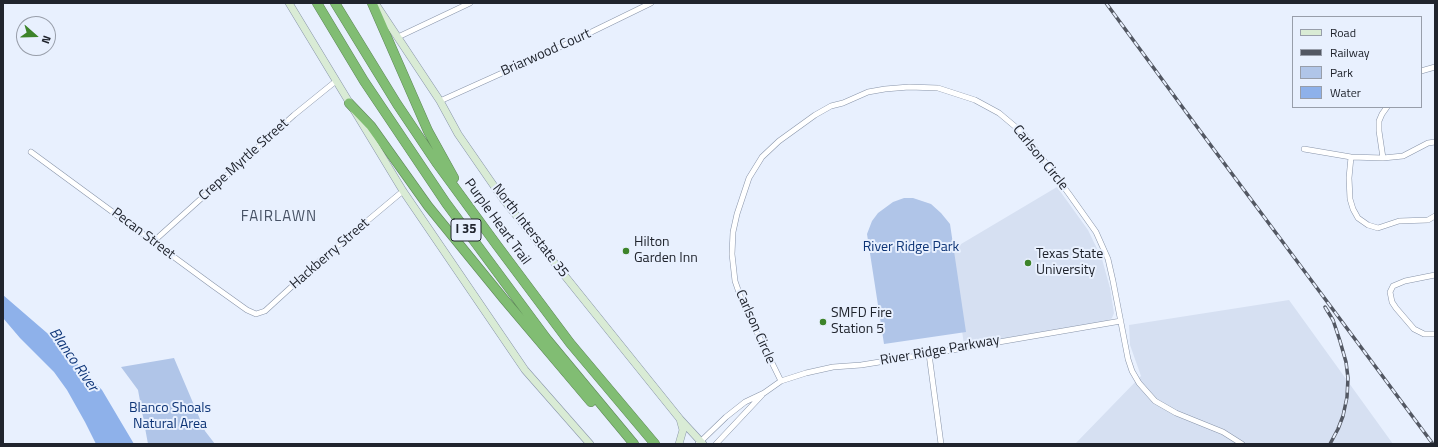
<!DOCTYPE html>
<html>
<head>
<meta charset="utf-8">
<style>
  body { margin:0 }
  #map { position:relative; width:1438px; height:447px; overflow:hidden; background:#e8f0fe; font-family:"Titillium Web",sans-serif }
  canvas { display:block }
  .frame { position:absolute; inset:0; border:4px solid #20242d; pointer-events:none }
  .legend { position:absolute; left:1292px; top:16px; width:130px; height:92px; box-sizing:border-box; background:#e8f0fe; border:1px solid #989eaa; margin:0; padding:5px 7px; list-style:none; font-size:12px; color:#20242d }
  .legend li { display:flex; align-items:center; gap:8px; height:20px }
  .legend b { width:20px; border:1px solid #989eaa }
  .north { position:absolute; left:16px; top:16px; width:40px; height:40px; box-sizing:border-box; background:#e8f0fe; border:1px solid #989eaa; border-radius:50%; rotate:110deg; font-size:11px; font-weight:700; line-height:16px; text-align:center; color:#20242d }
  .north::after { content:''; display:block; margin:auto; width:14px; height:18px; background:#3d842a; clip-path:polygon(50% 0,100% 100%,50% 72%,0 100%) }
</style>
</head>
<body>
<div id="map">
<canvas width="1438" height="447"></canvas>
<div class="frame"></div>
<ul class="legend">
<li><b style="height:5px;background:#d9ebd5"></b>Road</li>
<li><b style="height:5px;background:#535863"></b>Railway</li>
<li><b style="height:11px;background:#b0c5e8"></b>Park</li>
<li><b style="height:11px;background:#8eb1ea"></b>Water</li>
</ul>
<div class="north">N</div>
</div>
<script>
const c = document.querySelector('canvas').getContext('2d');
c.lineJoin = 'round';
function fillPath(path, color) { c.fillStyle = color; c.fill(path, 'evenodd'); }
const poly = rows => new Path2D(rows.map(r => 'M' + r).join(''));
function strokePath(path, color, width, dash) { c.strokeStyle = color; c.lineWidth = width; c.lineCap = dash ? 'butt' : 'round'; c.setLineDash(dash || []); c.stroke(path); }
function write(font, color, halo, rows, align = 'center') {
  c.font = font + ' "Titillium Web",sans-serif'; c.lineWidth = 4; c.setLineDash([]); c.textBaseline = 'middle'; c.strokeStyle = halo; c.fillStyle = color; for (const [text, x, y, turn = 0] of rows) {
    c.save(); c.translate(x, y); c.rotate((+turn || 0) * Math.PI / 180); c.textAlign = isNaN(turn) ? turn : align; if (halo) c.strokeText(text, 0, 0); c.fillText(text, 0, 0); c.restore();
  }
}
const built = poly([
  [1057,187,1088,230,1102,259,1110,288,1114,313,1112,318,1108,321,964,345,951,250],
  [1289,300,1393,444,1075,444,1141,376,1130,345,1129,325]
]);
const green = poly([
  [904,198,913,198,931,204,941,213,950,224,966,332,884,344,867,234,872,221,878,213,893,202],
  [174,358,205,431,215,444,148,444,138,390,121,367]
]);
const water = poly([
  [3,295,54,339,102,390,134,444,96,444,85,422,67,390,54,372,20,338,3,318]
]);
const street = poly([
  [398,37,470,3],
  [1421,71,1435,67],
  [440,101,571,42,651,3],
  [1304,149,1351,157,1383,158,1403,156,1428,143,1435,142],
  [31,152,212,285,247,310,256,314,265,311,323,258,403,191],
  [1351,157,1349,178,1350,199,1353,209,1358,218,1368,225,1378,228,1399,221,1428,220,1435,216],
  [1383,158,1379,131,1379,121,1382,114,1387,107],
  [154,241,294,115,336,81],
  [1435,275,1405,281,1393,286,1390,292,1392,302,1396,308,1414,329,1424,334,1435,334],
  [929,354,941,444],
  [781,381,743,304,735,281,732,254,733,232,737,214,749,178,762,157,779,141,815,115,831,106,843,103,868,92,885,89,909,87,938,88,975,100,999,113,1024,134,1069,194,1096,232,1108,259,1113,281,1128,359,1132,371,1139,383,1155,401,1176,413,1223,432,1242,444],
  [698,444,726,417,745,402,764,393,781,381,806,373,833,367,861,365,929,354,1121,321],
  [716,444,762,395]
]);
const secondary = poly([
  [289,3,403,191,525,370,590,444],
  [375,3,440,101,458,134,503,199,680,419,703,444],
  [679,444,683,430,680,419]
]);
const highway = poly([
  [317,3,364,81,446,203,546,338,634,444],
  [335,3,397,104,436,162,496,244,570,343,655,444],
  [372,3,428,131,454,178],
  [349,103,371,126,428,206,503,298,591,402]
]);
const rail = poly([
  [1106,3,1186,112,1433,444],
  [1325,307,1333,320,1340,341,1346,362,1348,378,1347,397,1343,416,1338,429,1330,444]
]);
const markers = [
  [626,251,4,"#3d842a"],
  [1028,263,4,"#3d842a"],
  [823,322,4,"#3d842a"]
];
const shields = [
  [466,230,30]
];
const shieldNames = [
  ["I 35",466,230]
];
const streetNames = [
  ["Briarwood Court",546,53,-24],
  ["Carlson Circle",1040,158,51],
  ["Crepe Myrtle Street",244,160,-42],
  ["Purple Heart Trail",497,222,54],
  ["North Interstate 35",530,231,52],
  ["Pecan Street",143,234,37],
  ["Hackberry Street",330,254,-41],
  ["Carlson Circle",755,327,66],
  ["River Ridge Parkway",940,351,-10]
];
const poiNames = [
  ["Hilton",634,243],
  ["Garden Inn",634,259],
  ["Texas State",1036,255],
  ["University",1036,271],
  ["SMFD Fire",831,314],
  ["Station 5",831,330]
];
const parkNames = [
  ["River Ridge Park",911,248],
  ["Blanco Shoals",170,409],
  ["Natural Area",170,425]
];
const neighbourhoodNames = [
  ["FAIRLAWN",279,217]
];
const waterNames = [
  ["Blanco River",73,360,55]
];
fillPath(built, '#d6e0f2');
fillPath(green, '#b0c5e8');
fillPath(water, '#8eb1ea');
strokePath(street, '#8894a9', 6);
strokePath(secondary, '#8894a9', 8);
strokePath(highway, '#5f875a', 10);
strokePath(street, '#fff', 5);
strokePath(secondary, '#d9ebd5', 7);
strokePath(highway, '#81bd73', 9);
strokePath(rail, '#535863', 3.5);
strokePath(rail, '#e8f0fe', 2, [6]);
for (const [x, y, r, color] of markers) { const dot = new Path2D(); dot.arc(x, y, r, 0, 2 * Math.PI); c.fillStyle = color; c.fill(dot); strokePath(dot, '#e8f0fe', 1.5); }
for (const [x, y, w] of shields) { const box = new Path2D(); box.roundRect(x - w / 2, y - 11, w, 22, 3); c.fillStyle = '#e8f0fe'; c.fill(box); strokePath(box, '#20242d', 1); }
write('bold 13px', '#20242d', null, shieldNames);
write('14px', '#20242d', '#e8f0fe', streetNames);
write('14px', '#20242d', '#e8f0fe', poiNames, 'left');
write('14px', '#0d3476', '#e8f0fe', parkNames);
c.letterSpacing = '1px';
write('15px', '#475265', '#e8f0fe', neighbourhoodNames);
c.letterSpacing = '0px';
write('italic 15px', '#10377a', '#e8f0fe', waterNames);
</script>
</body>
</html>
